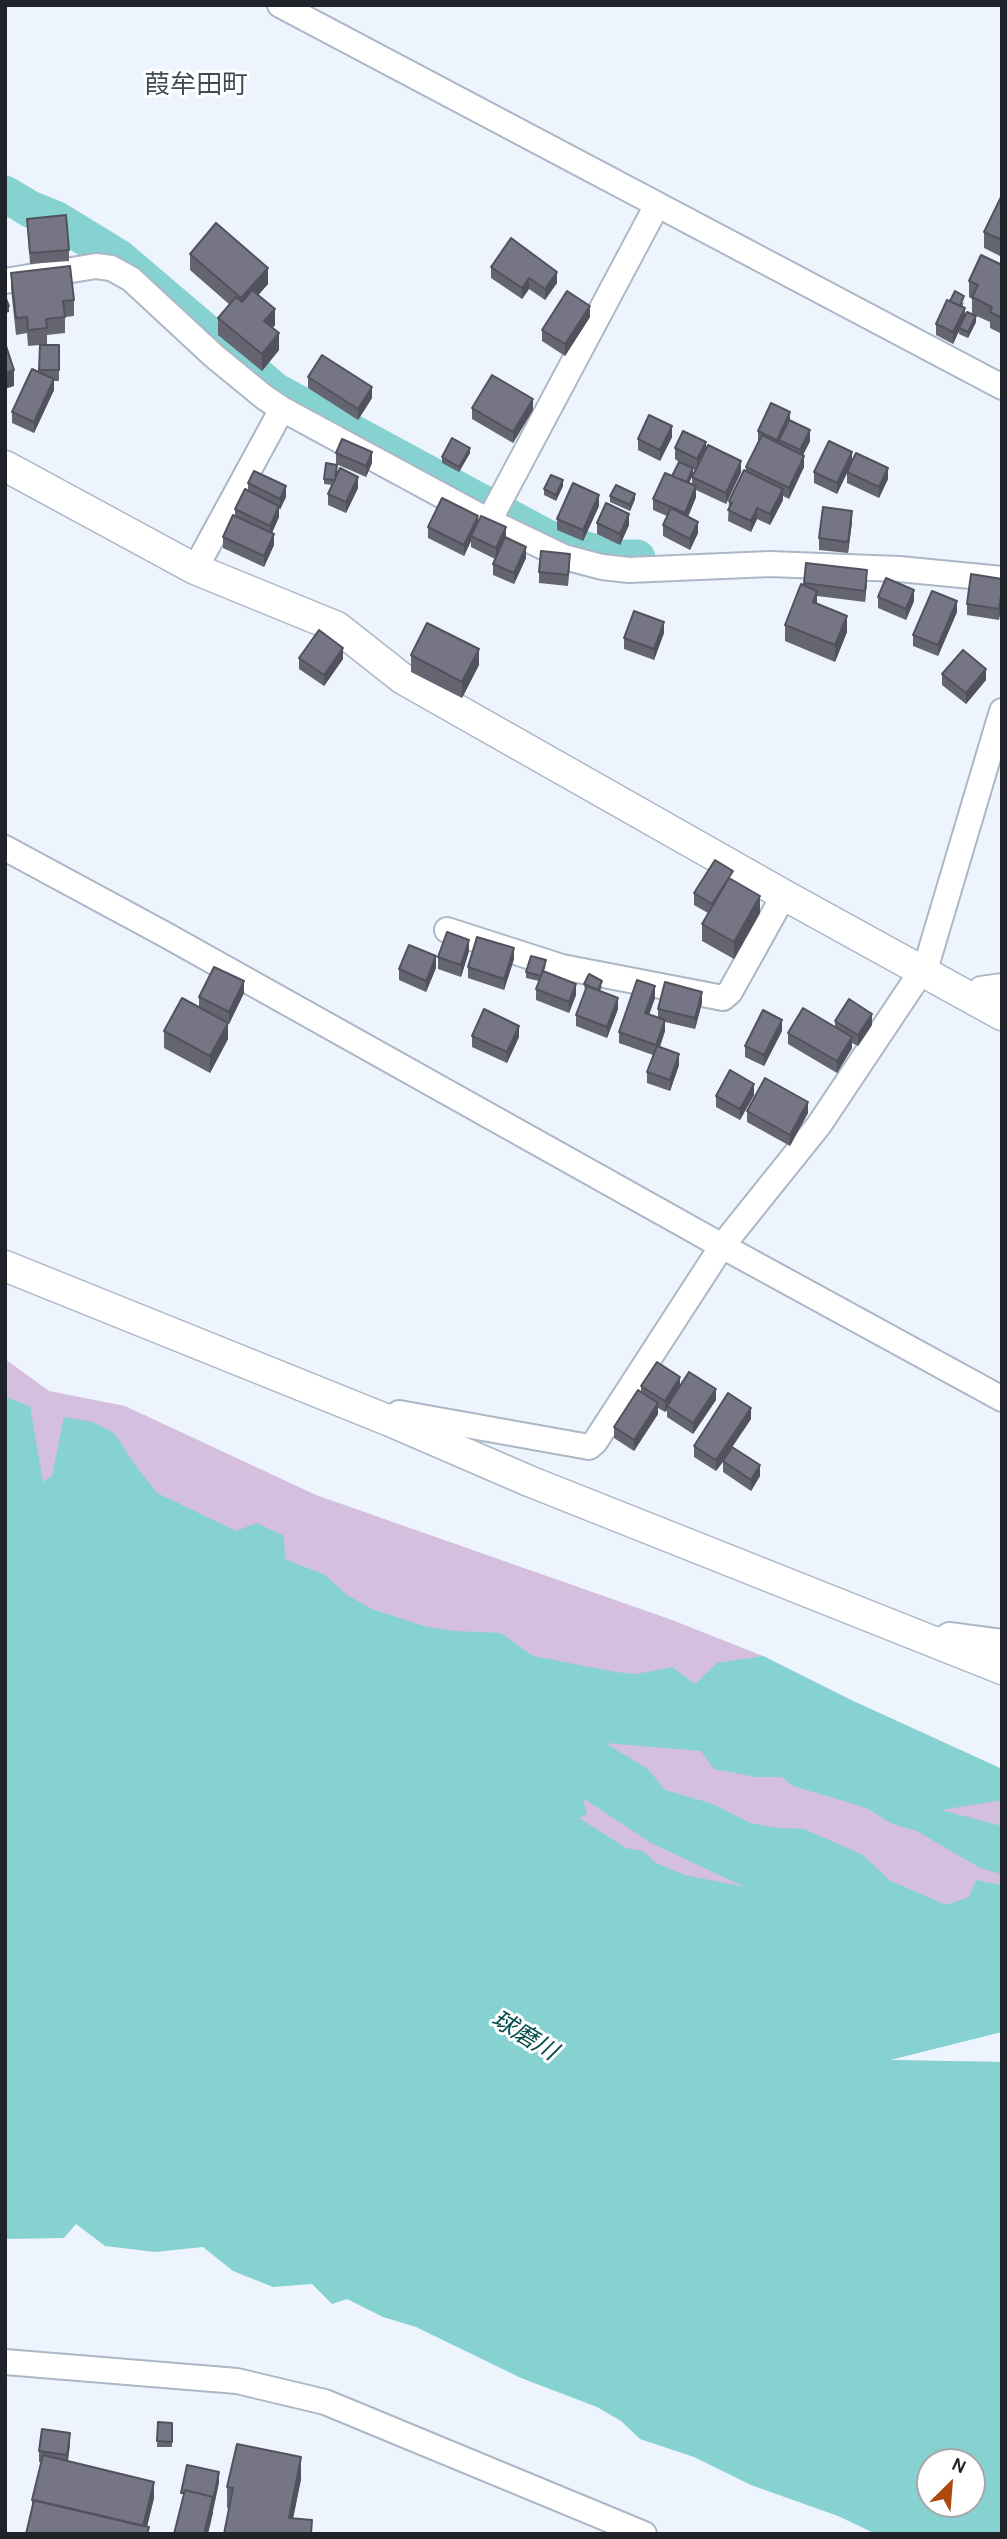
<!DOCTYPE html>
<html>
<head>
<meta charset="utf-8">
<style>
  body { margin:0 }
  #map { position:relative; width:1007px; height:2539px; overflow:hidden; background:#edf4fe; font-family:Karla,sans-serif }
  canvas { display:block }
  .frame { position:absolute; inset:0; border:7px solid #20242a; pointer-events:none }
  .north { position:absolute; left:916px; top:2448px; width:70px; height:70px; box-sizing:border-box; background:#fff; border:2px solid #a6a7aa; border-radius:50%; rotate:25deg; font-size:19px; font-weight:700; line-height:28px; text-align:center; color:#20242a }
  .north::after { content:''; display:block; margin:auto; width:24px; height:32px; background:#ac490e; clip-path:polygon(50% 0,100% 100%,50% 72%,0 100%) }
</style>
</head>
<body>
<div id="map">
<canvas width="1007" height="2539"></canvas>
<div class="frame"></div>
<div class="north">N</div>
</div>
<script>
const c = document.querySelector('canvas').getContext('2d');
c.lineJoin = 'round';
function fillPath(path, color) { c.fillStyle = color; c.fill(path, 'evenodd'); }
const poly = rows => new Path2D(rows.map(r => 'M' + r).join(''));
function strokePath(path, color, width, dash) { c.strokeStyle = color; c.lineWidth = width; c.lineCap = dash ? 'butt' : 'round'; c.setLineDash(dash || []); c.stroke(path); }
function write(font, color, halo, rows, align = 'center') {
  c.font = font + ' Karla,"Noto Sans JP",sans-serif'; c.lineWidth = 6; c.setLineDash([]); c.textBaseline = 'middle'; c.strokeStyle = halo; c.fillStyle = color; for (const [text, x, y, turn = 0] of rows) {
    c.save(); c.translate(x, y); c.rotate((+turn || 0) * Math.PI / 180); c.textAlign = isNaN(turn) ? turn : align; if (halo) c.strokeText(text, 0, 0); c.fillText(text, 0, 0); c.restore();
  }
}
const green = poly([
  [5,1359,49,1391,125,1406,316,1495,672,1620,763,1656,851,1700,1002,1769,1002,2031,890,2060,1002,2062,1002,2201,5,1698]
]);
const water = poly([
  [5,1397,30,1406,43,1482,52,1476,64,1417,93,1422,114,1433,135,1465,157,1493,236,1531,257,1523,284,1536,285,1559,325,1575,347,1595,372,1609,427,1627,454,1631,501,1633,533,1656,615,1672,636,1674,672,1667,695,1684,717,1663,763,1656,851,1700,1002,1769,1002,1800,941,1810,1002,1826,1002,1874,980,1868,917,1831,892,1824,867,1808,793,1786,782,1777,756,1777,714,1769,701,1751,605,1743,648,1769,665,1790,713,1804,750,1823,776,1828,804,1829,863,1855,889,1880,946,1905,969,1897,976,1880,1002,1885,1002,2032,890,2060,1002,2062,1002,2534,876,2534,838,2516,751,2485,694,2457,640,2439,621,2421,597,2407,521,2378,416,2327,383,2317,347,2299,332,2304,312,2284,273,2287,233,2271,203,2247,155,2252,105,2246,76,2224,64,2238,5,2239],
  [583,1798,651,1843,745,1887,685,1875,656,1863,643,1851,626,1848,579,1818,587,1814],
  [930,2462,972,2462,972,2504,930,2504]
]);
const river = poly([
  [5,194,30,209,57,220,119,258,275,391,547,538,612,558,637,558]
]);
const minor = poly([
  [280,5,1002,387],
  [5,281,96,266,111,268,131,279,214,356,264,397,282,409,489,521,564,557,602,567,629,570,770,564,899,569,1002,579],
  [489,521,657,205],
  [195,569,282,409],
  [5,848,166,935,722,1246,1002,1399],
  [447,930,562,967,723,998,730,992,784,895],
  [973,999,981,989,1002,986],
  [390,1421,399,1413,589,1447,595,1442,722,1246,819,1125,927,963,1002,711],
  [938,1643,949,1635,1002,1642],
  [5,2362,237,2381,325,2402,644,2534]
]);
const tertiary = poly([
  [5,466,195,569,337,627,403,679,784,895,1002,1015],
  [5,1266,390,1421,529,1481,1002,1669]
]);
const wall = poly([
  [1002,195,1002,257,984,248,984,232],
  [27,219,69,250,69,261,30,264],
  [190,254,268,284,258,295,275,325,272,328,279,350,262,371,218,335,218,318,230,305,190,270],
  [1002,265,1002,334,990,328,990,322,972,314,972,299,969,297,969,281],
  [491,267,557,283,545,300,529,289,522,299,491,278],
  [11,273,74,300,74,316,65,317,65,333,47,335,47,344,42,345,59,345,59,381,54,381,54,390,34,433,12,423,12,412,39,372,40,345,28,346,27,333,16,335,11,289],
  [964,302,962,307,965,317,976,322,968,338,959,334,959,331,953,344,936,335,936,324],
  [590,317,565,356,542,341,542,330],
  [308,377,372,398,358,420,308,388],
  [472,408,533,410,513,443,472,419],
  [790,420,810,441,803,455,804,467,789,499,783,496,783,500,770,525,757,519,751,532,728,521,729,501,746,471,746,467,758,442,758,431],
  [672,437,660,461,638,450,638,439],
  [675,448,706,449,741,472,726,504,696,490,696,497,688,517,698,533,690,550,663,536,663,525,667,516,653,510,653,499,672,476,679,462,675,459],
  [682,463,696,470,692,477,692,485,689,483,693,474],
  [336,453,372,463,366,477,336,464],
  [470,453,459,472,442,463,442,457],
  [852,463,888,479,879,498,847,483,847,472,837,494,814,483,814,472],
  [337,471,336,477,358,488,346,513,328,505,328,494,332,485,324,484,324,479],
  [248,483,286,497,279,510,279,517,272,533,274,545,264,567,223,548,223,537,235,516,235,509,248,491],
  [563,486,556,501,544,495,544,489],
  [610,496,635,499,630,511,610,502],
  [599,506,583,541,557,530,557,519],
  [478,522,506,538,526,558,514,584,493,575,493,564,495,559,471,547,471,541,464,556,428,538,428,527],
  [852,522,848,553,819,550,819,538],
  [597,523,629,525,620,545,597,534],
  [806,563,867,581,865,602,817,596,817,604,847,632,835,662,785,641,785,625,804,585],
  [570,565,568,586,539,583,539,572],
  [1002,579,1002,600,999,620,967,615,967,604],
  [878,597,914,601,906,620,878,608],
  [957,612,938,656,913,646,913,635],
  [664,633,654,660,624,649,624,638],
  [411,655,479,665,462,698,411,672],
  [299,658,343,659,324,686,299,669],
  [942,674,986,680,966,704,942,685],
  [733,880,760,913,734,959,702,941,702,924,708,913,694,905,694,893],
  [469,951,461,977,438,969,438,957],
  [514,959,504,990,468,978,468,967],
  [546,965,544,971,576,995,569,1013,536,1000,536,989,539,981,526,978,526,972],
  [436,968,426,992,399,980,399,969],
  [584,984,602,986,600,991,618,1009,607,1038,576,1026,576,1015,585,990],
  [244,993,229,1024,228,1023,228,1039,210,1073,164,1048,164,1031,199,1007,199,997],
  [655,998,649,1015,658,1018,658,1009,702,1003,695,1029,665,1022,665,1031,660,1047,679,1065,670,1091,647,1083,647,1072,653,1055,619,1043,619,1032],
  [835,1021,872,1025,858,1046,852,1043,852,1048,837,1073,788,1044,788,1033,835,1027],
  [782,1031,764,1066,745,1057,745,1046],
  [472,1036,519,1037,507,1063,472,1047],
  [754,1095,740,1120,716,1107,716,1096],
  [747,1111,808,1113,790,1146,747,1122],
  [680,1385,716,1400,693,1434,667,1417,667,1410,665,1412,658,1408,658,1414,634,1451,614,1438,614,1427,641,1392,641,1386],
  [751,1419,732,1447,760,1476,751,1491,723,1472,723,1462,716,1471,694,1457,694,1446],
  [158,2422,172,2423,172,2447,157,2447],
  [70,2444,68,2461,154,2498,147,2527,149,2534,32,2507,32,2500,41,2462,39,2462,39,2451],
  [301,2479,293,2518,312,2534,227,2508,227,2487]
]);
const shadedWall = poly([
  [268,268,268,284,241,315,241,298],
  [557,272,557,283,545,300,545,289],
  [529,278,529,289,522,299,522,288],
  [9,306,9,312,5,313,5,307],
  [590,306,590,317,565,356,565,344],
  [965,308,965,320,959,328,959,331,953,344,953,332],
  [275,309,275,325,264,338,264,321],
  [976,316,976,322,968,338,968,332],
  [279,333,279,350,262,371,262,354],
  [14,370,14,386,5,389,5,373],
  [54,379,54,390,34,433,34,422],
  [372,387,372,398,358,420,358,409],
  [533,399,533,410,513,443,513,432],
  [790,412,790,423,779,440,779,446,777,451,777,440],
  [672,426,672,437,660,461,660,450],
  [810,430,810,441,800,461,800,450],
  [706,442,706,453,697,470,697,459],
  [470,448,470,453,459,472,459,467],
  [372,452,372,463,366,477,366,466],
  [852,452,852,463,837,494,837,483],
  [804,456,804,467,789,499,789,488],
  [741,461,741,472,726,504,726,493],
  [693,468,693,474,687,488,687,483],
  [888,468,888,479,879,498,879,487],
  [358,477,358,488,346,513,346,502],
  [563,480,563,486,556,501,556,495],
  [286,486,286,497,280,510,280,499],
  [696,486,696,497,685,524,685,513],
  [783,489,783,500,770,525,770,514],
  [635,494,635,499,630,511,630,505],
  [599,495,599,506,583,541,583,530],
  [279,506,279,517,270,537,270,526],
  [757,508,757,519,751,532,751,521],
  [852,511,852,522,848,553,848,542],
  [629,514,629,525,620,545,620,534],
  [478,516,478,527,471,536,471,541,464,556,464,545],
  [698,522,698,533,690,550,690,539],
  [506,527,506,538,496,559,496,548],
  [274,534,274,545,264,567,264,556],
  [526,547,526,558,514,584,514,573],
  [867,570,867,581,865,602,865,591],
  [1002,589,1002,600,999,620,999,609],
  [914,590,914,601,906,620,906,609],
  [817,591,817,608,813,602],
  [957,601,957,612,938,656,938,645],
  [847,616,847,632,835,662,835,645],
  [664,622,664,633,654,660,654,649],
  [343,648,343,659,324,686,324,675],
  [479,649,479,665,462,698,462,682],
  [986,669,986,680,966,704,966,693],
  [760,896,760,913,734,959,734,942],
  [469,940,469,951,461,977,461,965],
  [514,948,514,959,504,990,504,979],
  [436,956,436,968,426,992,426,981],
  [244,981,244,993,229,1024,229,1012],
  [576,984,576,995,569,1013,569,1002],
  [655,986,655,998,645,1025,645,1013],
  [702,992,702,1003,695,1029,695,1018],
  [618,998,618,1009,607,1038,607,1027],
  [872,1014,872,1025,858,1046,858,1035],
  [665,1020,665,1031,656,1056,656,1045],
  [782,1020,782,1031,764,1066,764,1055],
  [228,1023,228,1039,210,1073,210,1056],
  [519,1026,519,1037,507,1063,507,1052],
  [852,1037,852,1048,837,1073,837,1061],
  [679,1054,679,1065,670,1091,670,1080],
  [754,1084,754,1095,740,1120,740,1109],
  [808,1102,808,1113,790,1146,790,1135],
  [680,1377,680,1389,667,1406,667,1410,665,1412,665,1401],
  [716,1389,716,1400,693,1434,693,1423],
  [658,1403,658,1414,634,1451,634,1440],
  [751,1408,751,1419,716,1471,716,1460],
  [760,1465,760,1476,751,1491,751,1480],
  [70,2433,70,2444,67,2466,67,2455],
  [301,2457,301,2479,290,2534,289,2518],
  [219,2472,219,2483,213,2511,213,2500],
  [154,2482,154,2498,145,2534,143,2526],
  [213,2497,213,2513,208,2534,204,2534]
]);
const building = poly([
  [1002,195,1002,240,984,232,1002,195],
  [66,215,69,250,30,253,27,219,66,215],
  [216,223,268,268,241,298,190,254,216,223],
  [511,238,557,272,545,289,529,278,522,288,491,267,511,238],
  [981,255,1002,265,1002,318,990,312,992,307,972,297,978,285,969,281,981,255],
  [70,266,74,300,63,301,65,317,46,319,47,328,28,330,27,317,16,318,11,273,70,266],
  [252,290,275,309,264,321,279,333,262,354,218,318,236,297,242,302,252,290],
  [567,291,590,306,565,344,542,330,567,291],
  [955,291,964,296,960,306,950,301,955,291],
  [5,296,9,306,5,307,5,296],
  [947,300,965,308,953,332,936,324,947,300],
  [967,312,976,316,968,332,959,328,967,312],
  [5,343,14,370,5,373,5,343],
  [40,345,59,345,59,370,39,370,40,345],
  [322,355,372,387,358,409,308,377,322,355],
  [32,369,54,379,34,422,12,412,32,369],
  [492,375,533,399,513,432,472,408,492,375],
  [771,403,790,412,777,440,758,431,771,403],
  [649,415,672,426,660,450,638,439,649,415],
  [789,420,810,430,800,450,779,440,789,420],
  [683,431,706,442,697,459,675,448,683,431],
  [762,435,804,456,789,488,746,467,762,435],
  [452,438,470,448,459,467,442,457,452,438],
  [342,439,372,452,366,466,336,453,342,439],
  [829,441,852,452,837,483,814,472,829,441],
  [708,445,741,461,726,493,692,477,708,445],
  [856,453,888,468,879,487,847,472,856,453],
  [679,462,693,468,687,482,672,476,679,462],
  [326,463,337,465,335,480,324,479,326,463],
  [340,468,358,477,346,502,328,494,340,468],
  [744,470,783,489,770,514,757,508,751,521,728,510,732,503,729,501,744,470],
  [254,471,286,486,280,499,248,483,254,471],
  [665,473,696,486,685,513,653,499,665,473],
  [551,475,563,480,556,495,544,489,551,475],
  [573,483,599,495,583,530,557,519,573,483],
  [616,485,635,494,630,505,610,496,616,485],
  [245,489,279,506,270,526,235,509,245,489],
  [442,498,478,516,464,545,428,527,442,498],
  [606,503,629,514,620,534,597,523,606,503],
  [823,507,852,511,848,542,819,538,823,507],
  [671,508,698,522,690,539,663,525,671,508],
  [233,515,274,534,264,556,223,537,233,515],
  [481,516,506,527,496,548,471,536,481,516],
  [505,537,526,547,514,573,493,564,505,537],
  [541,551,570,554,568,575,539,572,541,551],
  [806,563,867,570,865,591,804,583,806,563],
  [971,574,1002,579,1002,589,999,609,967,604,971,574],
  [886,578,914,590,906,609,878,597,886,578],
  [801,584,817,591,813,602,847,616,835,645,785,625,801,584],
  [932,591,957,601,938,645,913,635,932,591],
  [634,611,664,622,654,649,624,638,634,611],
  [427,623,479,649,462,682,411,655,427,623],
  [319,630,343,648,324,675,299,658,319,630],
  [963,650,986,669,966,693,942,674,963,650],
  [715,860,733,871,712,904,694,893,715,860],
  [729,878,760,896,734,942,702,924,729,878],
  [447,932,469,940,461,965,438,957,447,932],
  [477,937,514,948,504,979,468,967,477,937],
  [409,945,436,956,426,981,399,969,409,945],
  [531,956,546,960,541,976,526,972,531,956],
  [214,967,244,981,229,1012,199,997,214,967],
  [543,971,576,984,569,1002,536,989,543,971],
  [589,974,602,981,598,990,584,984,589,974],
  [637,980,655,986,645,1013,665,1020,656,1045,619,1032,637,980],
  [665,982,702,992,695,1018,658,1009,665,982],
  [587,986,618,998,607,1027,576,1015,587,986],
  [182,998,228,1023,210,1056,164,1031,182,998],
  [849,999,872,1014,858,1035,835,1021,849,999],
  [803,1008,852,1037,837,1061,788,1033,803,1008],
  [484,1009,519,1026,507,1052,472,1036,484,1009],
  [763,1010,782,1020,764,1055,745,1046,763,1010],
  [657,1046,679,1054,670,1080,647,1072,657,1046],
  [730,1070,754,1084,740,1109,716,1096,730,1070],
  [765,1078,808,1102,790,1135,747,1111,765,1078],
  [657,1362,680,1377,665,1401,641,1386,657,1362],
  [689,1372,716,1389,693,1423,667,1406,689,1372],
  [638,1390,658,1403,634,1440,614,1427,638,1390],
  [728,1393,751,1408,716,1460,694,1446,728,1393],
  [732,1447,760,1465,751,1480,723,1461,732,1447],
  [158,2422,172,2423,172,2442,157,2441,158,2422],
  [42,2429,70,2433,67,2455,39,2451,42,2429],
  [237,2444,301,2457,289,2518,312,2520,311,2534,224,2534,233,2488,227,2487,237,2444],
  [43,2455,154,2482,143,2526,32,2500,43,2455],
  [187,2465,219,2472,213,2500,213,2497,185,2490,184,2493,181,2493,187,2465],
  [185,2490,213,2497,204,2534,174,2534,185,2490],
  [34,2500,149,2527,147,2534,26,2534,34,2500]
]);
const waterNames = [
  ["球磨川",524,2036,31]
];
const quarterNames = [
  ["葭牟田町",196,86]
];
fillPath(green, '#d4bfde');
fillPath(water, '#85d2d1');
strokePath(river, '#85d2d1', 37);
strokePath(minor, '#abb7c6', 28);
strokePath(tertiary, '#abb7c6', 33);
strokePath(minor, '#fff', 24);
strokePath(tertiary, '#fff', 30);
fillPath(wall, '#656572');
fillPath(shadedWall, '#52525d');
fillPath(building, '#757585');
strokePath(building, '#52525d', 2);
write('italic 24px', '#024c4c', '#fff', waterNames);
write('26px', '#414b58', '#fff', quarterNames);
</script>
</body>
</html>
